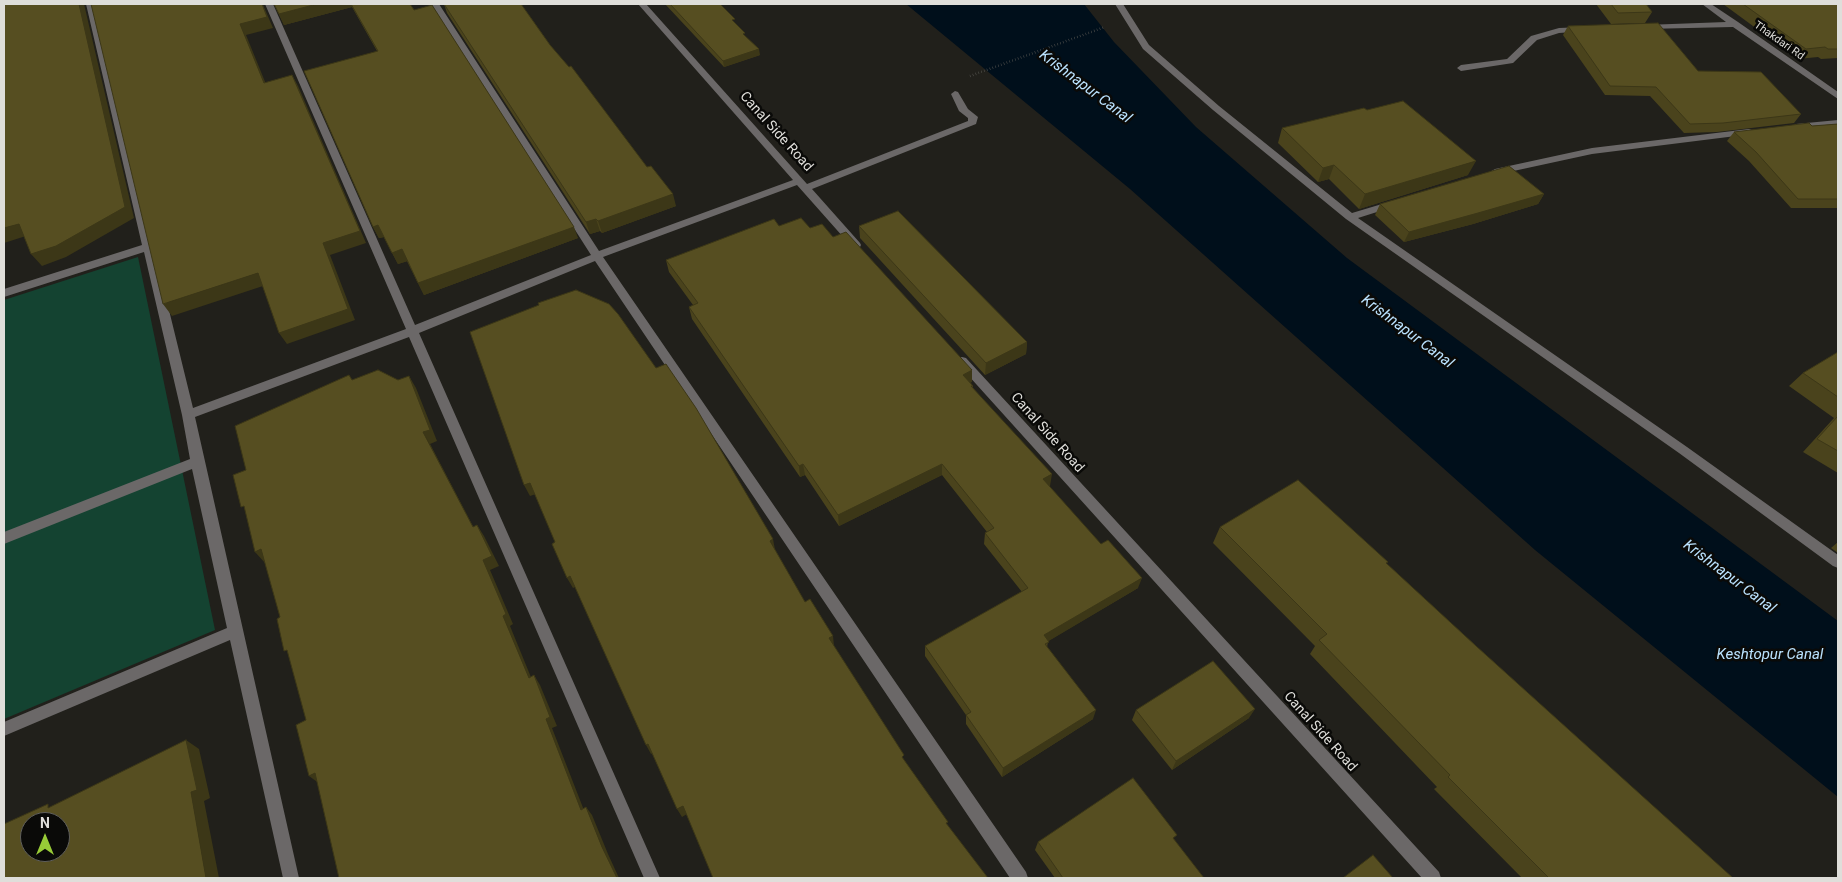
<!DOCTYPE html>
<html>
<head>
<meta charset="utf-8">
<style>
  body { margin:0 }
  #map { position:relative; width:1842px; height:882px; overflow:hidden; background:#21201b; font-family:Roboto,sans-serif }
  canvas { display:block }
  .frame { position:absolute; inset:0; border:5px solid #dfdeda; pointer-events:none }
  .north { position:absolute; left:20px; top:812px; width:50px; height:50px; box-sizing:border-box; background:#0a0a08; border:1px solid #5f5f5c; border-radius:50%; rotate:0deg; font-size:14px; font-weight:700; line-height:20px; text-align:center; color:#dfdeda }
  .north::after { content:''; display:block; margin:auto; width:18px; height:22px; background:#98cb37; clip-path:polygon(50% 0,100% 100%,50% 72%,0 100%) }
</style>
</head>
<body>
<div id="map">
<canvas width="1842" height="882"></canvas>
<div class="frame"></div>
<div class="north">N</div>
</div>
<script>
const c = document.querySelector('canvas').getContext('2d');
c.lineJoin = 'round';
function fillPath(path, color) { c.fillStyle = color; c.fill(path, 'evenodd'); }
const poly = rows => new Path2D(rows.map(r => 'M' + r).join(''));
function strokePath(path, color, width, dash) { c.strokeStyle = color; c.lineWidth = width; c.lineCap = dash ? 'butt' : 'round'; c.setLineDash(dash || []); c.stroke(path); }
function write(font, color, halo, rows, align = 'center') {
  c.font = font + ' Roboto,sans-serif'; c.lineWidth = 5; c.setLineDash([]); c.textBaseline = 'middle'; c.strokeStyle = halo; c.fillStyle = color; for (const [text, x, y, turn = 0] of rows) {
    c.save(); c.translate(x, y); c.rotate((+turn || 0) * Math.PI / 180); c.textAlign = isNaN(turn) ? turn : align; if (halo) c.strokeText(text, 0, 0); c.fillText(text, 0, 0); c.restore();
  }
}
const green = poly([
  [138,257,215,630,4,719,4,300]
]);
const water = poly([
  [906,4,1084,4,1114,42,1196,127,1347,258,1838,621,1838,797,1535,550,1130,189]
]);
const path = poly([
  [970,76,1105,27]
]);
const minor = poly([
  [86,4,94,4,193,408,406,329,265,4,273,4,415,325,591,255,431,4,439,4,599,251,793,180,638,4,646,4,807,184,968,121,968,118,959,111,951,94,955,91,958,92,968,109,978,117,976,124,812,189,860,243,861,245,860,247,852,247,797,185,603,257,1026,872,1028,878,1010,878,595,261,419,333,660,878,644,878,409,337,195,417,299,878,283,878,230,640,4,736,4,722,227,628,192,469,4,544,4,532,190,459,182,415,144,252,4,297,4,289,142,245,86,4],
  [1115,4,1123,4,1149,45,1219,106,1352,213,1392,201,1396,202,1396,206,1358,218,1687,447,1838,555,1838,568,1833,566,1679,453,1346,219,1213,110,1143,49,1115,4],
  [1702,4,1711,4,1738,22,1838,92,1838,99,1733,27,1645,29,1641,27,1645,25,1726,22,1702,4],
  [1583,27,1586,27,1586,31,1559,33,1537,40,1513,63,1461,71,1457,68,1461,65,1507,59,1531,36,1559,28,1583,27],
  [1838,120,1838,126,1796,130,1791,127,1796,124,1838,120],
  [1749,129,1752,130,1752,134,1592,154,1495,175,1490,172,1495,169,1592,148,1749,129],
  [962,357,966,358,1439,872,1441,878,1422,878,958,364,956,361,958,358,962,357]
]);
const wall = poly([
  [274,4,410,4,578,238,424,295,407,261,398,264,384,237,379,238,373,227,377,51,352,7,284,25],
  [444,4,521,4,550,45,676,206,602,233,600,231,590,234,447,13],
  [665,4,720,4,760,55,724,67],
  [1596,4,1646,4,1652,12,1645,23,1611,24],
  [1723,4,1838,4,1838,58,1821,59,1818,57,1798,59],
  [1568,26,1698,71,1801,114,1794,123,1717,132,1684,133,1650,96,1605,95,1563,35],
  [1838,124,1838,208,1791,208,1749,161,1727,141,1734,132],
  [1282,128,1468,175,1359,209,1329,179,1318,182,1278,143],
  [1544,194,1538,204,1473,224,1404,242,1375,215,1380,204],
  [779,226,810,228,833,237,972,382,970,382,973,386,973,388,1049,486,1138,588,1048,641,1047,648,1093,719,1002,777,966,724,966,715,925,656,925,646,1022,592,984,544,985,533,987,532,942,475,839,526,805,475,800,477,692,319,689,307,693,305,669,272,666,260],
  [859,226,1027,342,1026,354,985,375,860,238],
  [1838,352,1838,473,1803,452,1834,418,1789,386,1803,373],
  [1220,527,1387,564,1476,646,1733,878,1522,878,1434,789,1437,787,1310,654,1315,646,1213,543],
  [1838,542,1838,553,1831,548],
  [1136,710,1249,718,1172,770,1132,720],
  [1174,840,1204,878,1055,878,1035,850,1038,842]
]);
const shadedWall = poly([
  [79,4,85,4,84,4,134,218,66,257,42,266,31,254],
  [262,4,264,4,263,5,273,28,246,35,270,94,264,83,240,24],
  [317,4,351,4,352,7,284,25,279,14],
  [759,49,760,55,724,67,723,61],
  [292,75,298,86,366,243,330,255,355,320,287,344,279,333],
  [1476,161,1468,175,1359,209,1365,194],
  [1334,165,1329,179,1318,182,1323,168],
  [673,194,676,206,602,233,598,221],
  [1544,194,1538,204,1473,224,1404,242,1409,232],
  [596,219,600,231,590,234,586,222],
  [19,224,29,235,4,243,4,228],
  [378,225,384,237,379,238,373,227],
  [574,227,578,238,424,295,418,283],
  [402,249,408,261,398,264,392,253],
  [258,273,266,285,172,316,163,304],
  [1027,342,1026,354,985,375,986,363],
  [972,370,972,382,962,386,963,375],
  [409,376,416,388,437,441,430,444,479,538,473,527,423,432],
  [803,464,805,475,800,477,799,466],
  [942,464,942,475,839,526,838,515],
  [1052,474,1050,486,1041,490,1043,479],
  [530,483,536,494,530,496,524,485],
  [477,525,484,536,499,566,490,570,513,624,510,626,535,687,529,678,503,616,483,560],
  [773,539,775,550,770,541],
  [261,549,265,563,255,552],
  [570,576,575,587,573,588,567,578],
  [1142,578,1138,588,1042,645,1044,635],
  [833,636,834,646,829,638],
  [534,675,540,685,557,726,552,728,587,818,581,810,546,719],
  [1255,709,1249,718,1172,770,1176,761],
  [1096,710,1093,719,1002,777,1003,768],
  [186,740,199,749,210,798,204,801,219,878,206,878,191,792],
  [648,744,653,753,651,754,646,745],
  [315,773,320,784,309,776],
  [683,806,687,814,682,817,677,809],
  [586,807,592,815,608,854,619,878,617,878,602,847]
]);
const building = poly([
  [4,4,79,4,125,207,56,246,31,254,19,224,4,228,4,4],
  [91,4,262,4,267,17,240,24,264,83,292,75,360,231,323,243,348,309,279,333,258,273,163,304,91,4],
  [274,4,317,4,279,14,274,4],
  [351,4,410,4,414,10,432,5,574,227,418,283,402,249,392,253,378,225,373,227,304,71,378,51,351,4],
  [444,4,521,4,550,45,569,67,571,66,647,167,651,166,673,194,598,221,596,219,586,222,444,4],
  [670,4,720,4,735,19,732,20,745,33,743,34,759,49,723,61,670,4],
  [1611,4,1646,4,1652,12,1618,13,1611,4],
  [1743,4,1838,4,1838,49,1828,49,1825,47,1806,49,1743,4],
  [1658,23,1698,71,1761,72,1801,114,1723,123,1690,124,1656,87,1610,86,1568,26,1658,23],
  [1403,101,1476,161,1365,194,1334,165,1323,168,1282,128,1364,108,1367,110,1403,101],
  [1809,123,1812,126,1838,124,1838,199,1798,199,1756,152,1734,132,1809,123],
  [1509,166,1544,194,1478,213,1409,232,1380,204,1509,166],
  [898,211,1027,342,986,363,859,226,898,211],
  [801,218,810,228,822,224,833,237,846,232,972,370,963,375,973,386,971,386,1052,474,1043,479,1101,544,1108,540,1142,578,1044,635,1049,642,1045,644,1096,710,1003,768,966,715,971,712,925,646,1028,588,985,533,994,528,942,464,838,515,803,464,799,466,689,307,698,303,666,260,774,219,779,226,801,218],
  [576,290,609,304,618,314,656,368,666,364,668,367,696,408,773,539,770,541,805,602,810,599,833,636,829,638,904,755,902,757,948,822,946,823,988,878,713,878,683,806,677,809,648,744,646,745,570,576,567,578,552,544,555,542,530,483,524,485,470,332,539,305,538,303,576,290],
  [1838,352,1838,397,1803,373,1838,352],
  [378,370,398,380,409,376,430,430,423,432,473,527,477,525,492,556,483,560,506,614,503,616,529,678,534,675,550,717,546,719,581,810,586,807,602,847,617,878,339,878,315,773,309,776,296,725,306,720,287,650,284,651,277,619,280,617,261,549,255,552,244,506,241,507,233,475,246,470,235,426,349,375,352,380,378,370],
  [1838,416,1838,451,1817,439,1838,416],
  [1298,480,1388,562,1386,563,1476,646,1733,878,1549,878,1448,777,1450,775,1319,640,1327,634,1220,527,1298,480],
  [1213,661,1255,709,1176,761,1136,710,1213,661],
  [186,740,197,790,191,792,206,878,4,878,4,824,48,804,48,808,186,740],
  [30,822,60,822,60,852,30,852,30,822],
  [1133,778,1177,835,1173,838,1204,878,1063,878,1038,842,1133,778],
  [1373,855,1393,878,1343,878,1373,855]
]);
const farStreetnames = [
  ["Thakdari Rd",1779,41,35]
];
const streetNames = [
  ["Canal Side Road",776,132,48],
  ["Canal Side Road",1047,433,48],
  ["Canal Side Road",1320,732,48]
];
const waterNames = [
  ["Krishnapur Canal",1085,87,37],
  ["Krishnapur Canal",1407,332,37],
  ["Krishnapur Canal",1729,577,37],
  ["Keshtopur Canal",1770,655]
];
fillPath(green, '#144331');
fillPath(water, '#000f1b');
strokePath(path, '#5b5a55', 2.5, [0.5, 2.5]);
fillPath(minor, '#6b6868');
fillPath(wall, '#4a431c');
fillPath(shadedWall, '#3c3717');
fillPath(building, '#564e21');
strokePath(building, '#3c3717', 1);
write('11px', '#dfdeda', '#0a0a08', farStreetnames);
write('14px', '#dfdeda', '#0a0a08', streetNames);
write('italic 15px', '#bbe3ff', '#0a0a08', waterNames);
</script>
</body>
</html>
